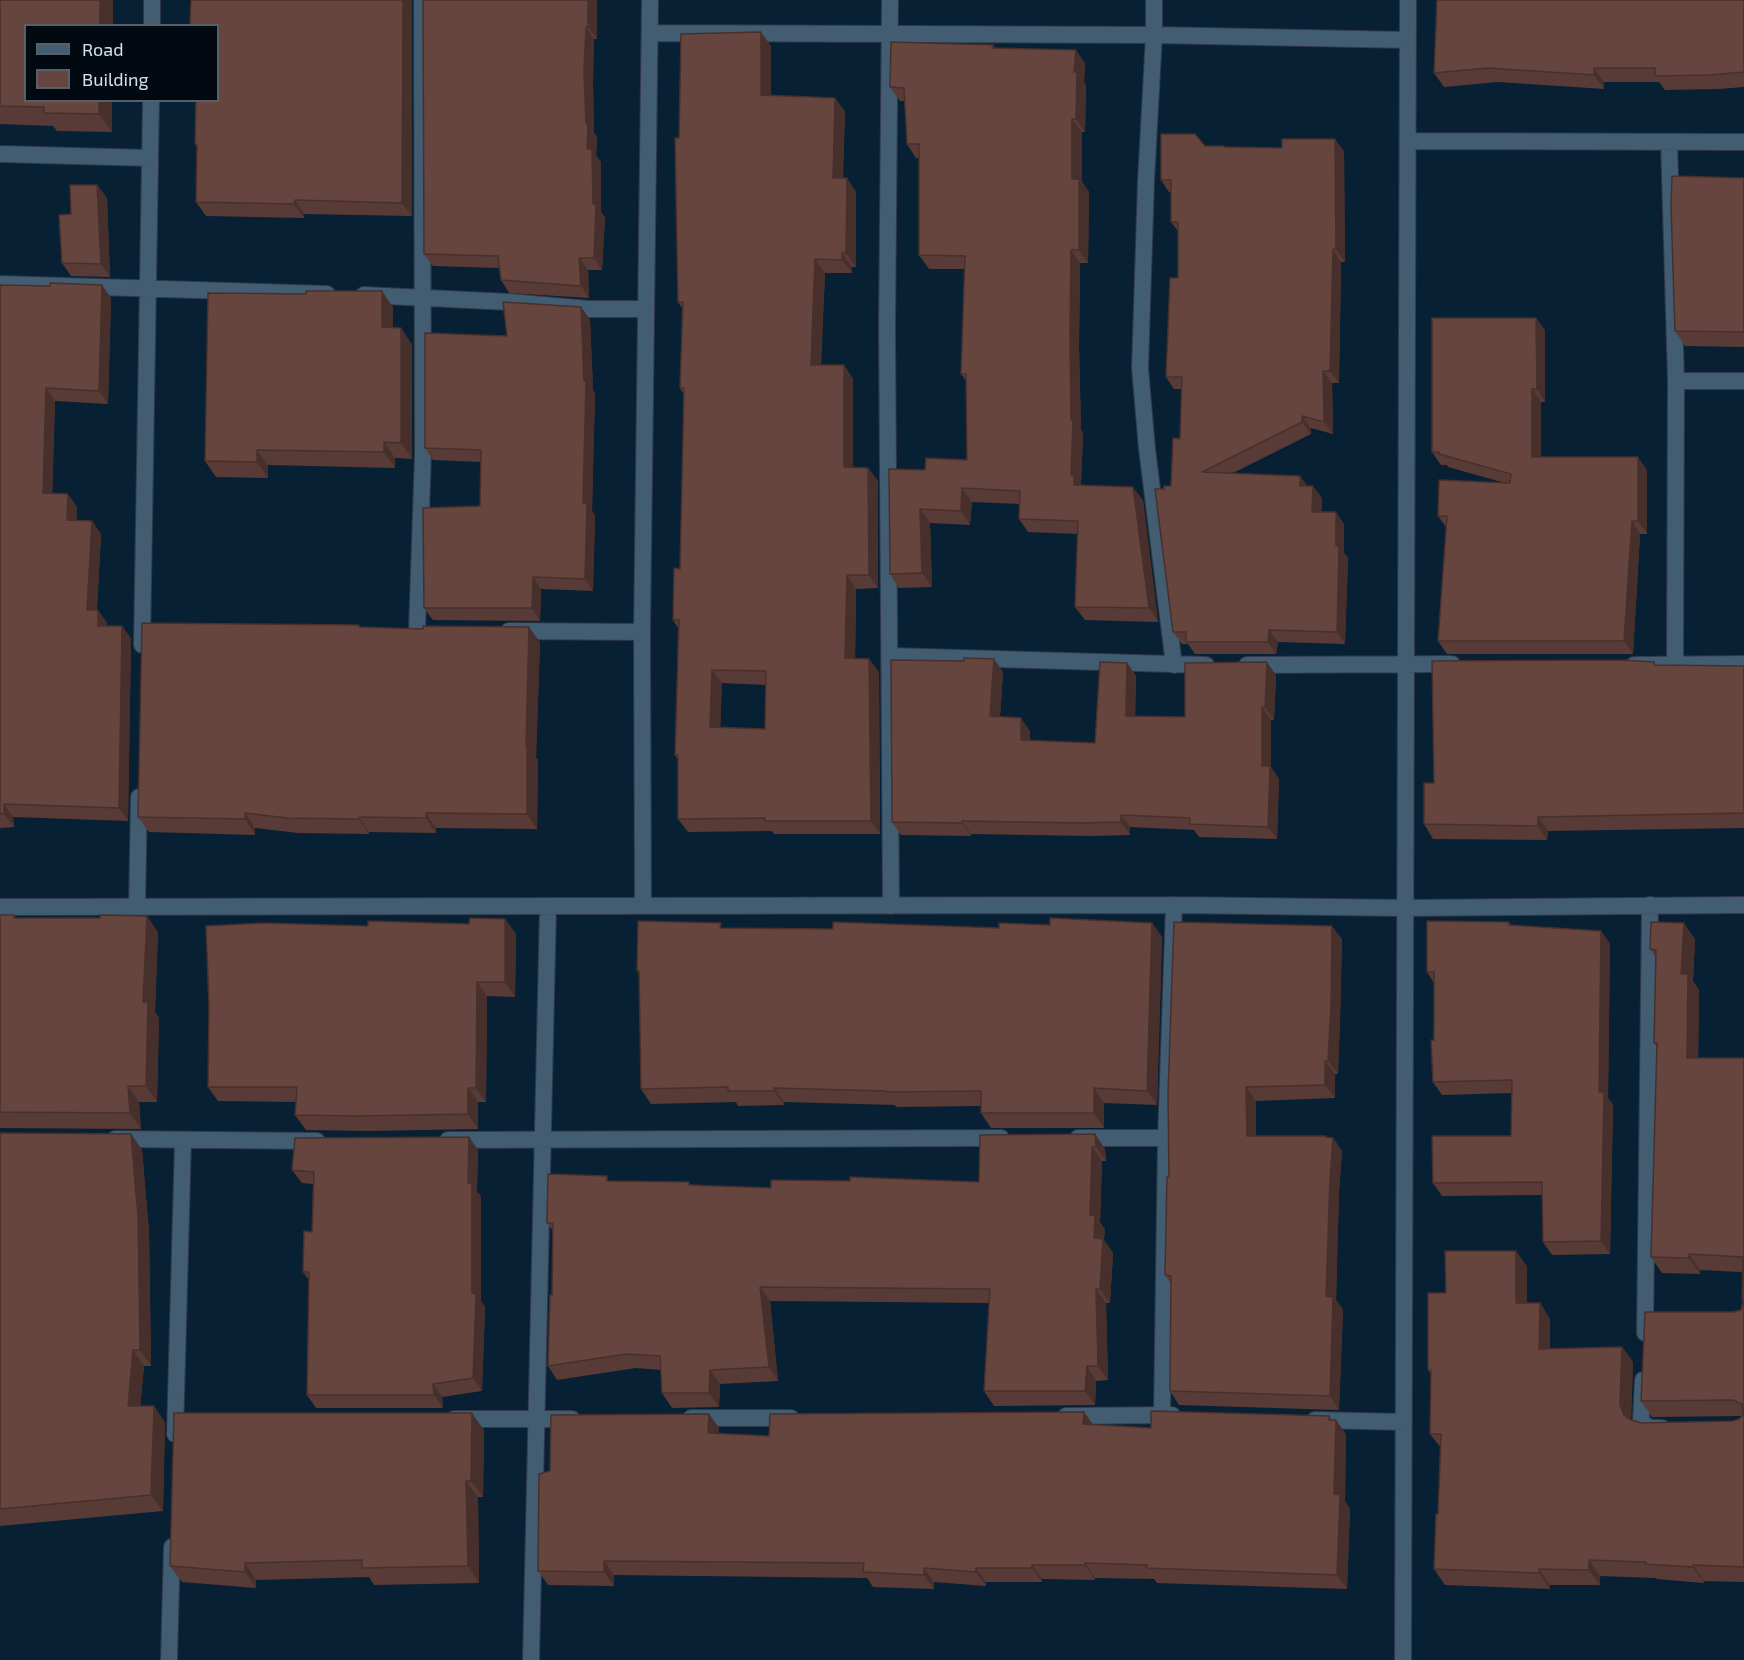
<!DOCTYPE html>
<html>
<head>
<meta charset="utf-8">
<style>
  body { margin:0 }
  #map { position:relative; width:1744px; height:1660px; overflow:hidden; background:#082033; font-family:"Exo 2",sans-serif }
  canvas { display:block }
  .legend { position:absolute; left:24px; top:24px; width:195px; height:78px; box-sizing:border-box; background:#020911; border:2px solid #56606a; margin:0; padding:8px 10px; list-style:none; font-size:18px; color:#d4e2ef }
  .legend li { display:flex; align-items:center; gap:12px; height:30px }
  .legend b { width:30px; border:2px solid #56606a }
</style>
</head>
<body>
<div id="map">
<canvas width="1744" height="1660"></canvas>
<ul class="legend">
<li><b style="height:8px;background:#425c72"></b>Road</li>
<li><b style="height:16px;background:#66453f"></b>Building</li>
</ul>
</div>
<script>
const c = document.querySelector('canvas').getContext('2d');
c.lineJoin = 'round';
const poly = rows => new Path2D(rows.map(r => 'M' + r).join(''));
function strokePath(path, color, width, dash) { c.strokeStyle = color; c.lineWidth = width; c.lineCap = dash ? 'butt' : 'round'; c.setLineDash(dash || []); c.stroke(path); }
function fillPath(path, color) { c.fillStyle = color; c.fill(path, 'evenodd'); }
const minor = poly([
  [890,0,887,328,891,906],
  [1154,0,1154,35,1146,181,1140,368,1147,449,1174,665],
  [152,26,152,0],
  [650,33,1154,35,1408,40],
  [1408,141,1744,142],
  [1669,142,1676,381,1675,665],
  [0,154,150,158],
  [0,284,327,294],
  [364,295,510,302,589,309,645,309],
  [1676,381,1744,381],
  [417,630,423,454,422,0],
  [509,631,642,632],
  [142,645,151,100],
  [890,656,1206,665],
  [1247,665,1452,664],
  [1634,665,1744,664],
  [643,906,642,632,650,0],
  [0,907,1174,905,1405,908,1744,905],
  [137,907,139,797],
  [1078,1138,1166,1138],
  [115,1139,317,1141],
  [448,1140,1001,1138],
  [1645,1333,1650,905],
  [1643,1380,1641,1420,1644,1425,1652,1428,1662,1428],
  [1162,1415,1166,1138,1174,905],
  [1066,1416,1172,1415],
  [691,1418,791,1418],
  [454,1419,572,1419],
  [1315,1420,1404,1422],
  [175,1434,183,1140],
  [169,1660,172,1547],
  [531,1660,548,907],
  [1403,1660,1408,0]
]);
const wall = poly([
  [0,0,113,0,113,26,26,26,26,100,112,100,112,132,57,131,53,126,0,124],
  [191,0,412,0,412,216,304,214,304,218,206,216,196,202,197,147,195,144,218,100],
  [597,0,597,39,594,39,593,82,594,133,597,137,596,155,601,162,601,212,605,217,602,270,588,270,589,298,509,293,501,280,499,268,433,266,424,254],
  [1744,0,1744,87,1719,89,1665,90,1659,82,1604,82,1604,89,1498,82,1444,87,1434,73],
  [993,45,995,48,1085,63,1084,82,1086,85,1085,132,1082,132,1082,182,1089,192,1088,263,1080,263,1079,347,1081,430,1083,433,1081,484,1082,485,1143,500,1158,622,1085,620,1075,607,1078,534,1028,532,1019,519,1020,504,972,502,970,525,930,523,932,587,899,588,890,574,925,470,967,460,966,381,961,374,965,269,929,269,919,255,919,158,916,158,907,144,905,101,900,101,890,87],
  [771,46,771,95,845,111,843,178,856,192,856,267,852,267,852,273,825,273,821,365,844,365,853,379,853,468,868,468,878,481,878,588,856,589,855,658,869,659,879,672,880,834,774,834,772,831,688,832,678,819,678,760,675,755,678,628,673,620,680,569,684,395,680,388,682,308,678,302,679,138],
  [722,683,765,685,765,729,720,727],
  [1205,146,1344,151,1345,262,1341,262,1339,383,1332,383,1333,434,1311,428,1311,434,1233,473,1300,476,1307,486,1322,498,1321,512,1344,524,1344,553,1348,558,1345,644,1278,642,1276,654,1195,654,1188,644,1182,644,1173,632,1164,489,1171,486,1180,439,1182,389,1174,389,1166,377,1178,278,1178,231,1171,222,1171,192,1169,192,1161,180],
  [1744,178,1744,347,1685,346,1675,331],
  [97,185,107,198,110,277,71,276,62,263],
  [0,285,111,298,108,404,55,401,52,493,77,507,76,521,92,521,101,534,97,610,107,623,107,626,122,626,131,639,128,821,13,817,14,827,0,828],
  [393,307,393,328,412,344,412,459,395,458,395,468,268,465,268,478,216,477,205,461],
  [581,307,590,320,593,390,595,394,592,511,595,515,593,591,541,589,540,621,433,620,424,608,480,506,481,462,433,460,425,448,507,336],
  [1536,318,1545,330,1545,402,1541,402,1541,457,1647,470,1647,534,1640,534,1633,654,1447,654,1438,641,1446,527,1438,516,1505,483,1448,467,1447,465,1441,465,1432,452],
  [360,627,540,642,536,758,538,760,537,829,436,828,436,833,369,832,369,834,298,833,255,828,255,835,149,832,138,817],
  [1654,662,1656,666,1744,666,1744,828,1548,831,1547,840,1433,839,1424,824,1434,783],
  [1127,663,1136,676,1135,716,1185,717,1276,675,1274,720,1271,720,1271,767,1279,779,1277,839,1199,837,1194,830,1130,827,1130,835,1091,836,971,834,971,836,901,835,892,822,1003,672,1000,717,1030,731,1030,741,1095,743],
  [0,915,14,915,16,918,158,932,155,1012,159,1018,157,1102,139,1102,141,1129,0,1128],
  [505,919,516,934,515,997,487,996,486,1102,478,1102,478,1129,368,1131,306,1130,295,1115,296,1102,218,1101,208,1087,368,926,469,924],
  [1509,922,1512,926,1601,931,1610,944,1608,1098,1613,1105,1610,1254,1552,1255,1543,1242,1543,1195,1442,1196,1433,1183,1511,1136,1512,1093,1442,1095,1433,1082,1434,983,1427,972],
  [1152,923,1162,937,1157,1105,1104,1103,1104,1128,991,1128,981,1113,981,1106,896,1107,895,1105,784,1102,784,1105,738,1106,736,1102,651,1104,641,1089,639,974,637,971,724,928,833,929,999,928,1050,925],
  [1342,939,1340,1019,1338,1074,1335,1074,1335,1098,1256,1101,1256,1136,1333,1138,1342,1151,1339,1192,1336,1300,1343,1310,1339,1410,1179,1405,1170,1391,1171,1284,1165,1275,1169,1177],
  [1695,939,1693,981,1699,990,1698,1058,1744,1058,1744,1582,1704,1581,1704,1583,1657,1579,1656,1578,1600,1576,1600,1585,1550,1585,1550,1589,1445,1585,1434,1569,1438,1514,1441,1448,1430,1434,1431,1374,1428,1370,1446,1293,1527,1266,1527,1303,1540,1303,1550,1319,1550,1349,1622,1347,1633,1362,1631,1420,1641,1423,1733,1421,1739,1419,1742,1416,1652,1417,1641,1401,1733,1312,1741,1310,1743,1302,1742,1272,1700,1270,1700,1274,1662,1273,1651,1257,1657,1048,1654,1043,1656,958,1650,949],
  [0,1133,131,1134,142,1150,149,1232,151,1366,144,1366,140,1406,165,1422,163,1511,0,1526],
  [1095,1134,1105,1149,1106,1161,1102,1161,1100,1222,1105,1230,1104,1240,1113,1253,1110,1303,1106,1303,1108,1380,1096,1381,1095,1405,994,1406,984,1391,989,1303,770,1301,778,1381,720,1384,719,1407,672,1408,662,1393,661,1370,636,1368,557,1380,548,1366,552,1295,553,1231,547,1223,610,1181,771,1188,979,1182],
  [469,1137,478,1150,477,1192,481,1196,481,1301,485,1307,482,1391,442,1397,443,1408,316,1408,307,1395,309,1280,303,1272,312,1232,313,1184,302,1183,292,1170],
  [1084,1412,1093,1425,1151,1428,1331,1420,1346,1434,1345,1501,1350,1509,1347,1589,1157,1583,1154,1579,1095,1578,1095,1580,1042,1579,1042,1582,986,1582,986,1586,934,1582,934,1589,873,1587,867,1578,614,1575,614,1586,548,1585,538,1571,550,1471,709,1414,719,1428,719,1434,769,1436],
  [484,1430,483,1497,478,1497,479,1583,374,1585,369,1577,256,1580,256,1588,182,1582,170,1566]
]);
const shadedWall = poly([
  [100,0,113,0,113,26,100,26],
  [403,0,412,0,412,216,402,203],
  [588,0,597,0,597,39,588,27],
  [586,27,594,39,593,82,594,133,597,137,596,155,601,162,601,212,605,217,602,270,594,258,593,204,587,149,586,124,584,70],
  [761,32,771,46,771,109,761,95],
  [1076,50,1085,63,1084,82,1086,85,1085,132,1076,119,1074,72],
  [1594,68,1604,82,1604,89,1594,75],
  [835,98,845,111,842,192,833,178],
  [99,100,112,100,112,132,99,114],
  [1072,119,1082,132,1082,182,1089,192,1088,263,1079,250,1072,179],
  [1335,139,1344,151,1345,262,1336,249],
  [847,178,856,192,856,267,846,253],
  [97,185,107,198,110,277,101,264],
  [295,200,304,214,304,218,294,204],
  [1333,249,1341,262,1339,383,1330,371],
  [1071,250,1080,263,1079,347,1081,430,1083,433,1081,484,1084,488,1074,485,1071,475,1070,334],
  [842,253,852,267,852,273,842,260],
  [579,258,588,270,589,298,581,286],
  [815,259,825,273,820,378,811,365],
  [102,285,111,298,108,404,99,391],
  [382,291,393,307,393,343,382,327],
  [581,307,590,320,593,390,595,394,592,511,595,515,593,591,585,579,583,503,584,381],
  [1536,318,1545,330,1545,402,1537,389],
  [401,328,412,344,412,459,401,443],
  [844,365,853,379,853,481,844,467],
  [1323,371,1332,383,1333,434,1324,422],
  [46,388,55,401,52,506,43,493],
  [1532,389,1541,402,1541,470,1532,457],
  [1302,416,1311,428,1311,434,1302,422],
  [384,442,395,458,395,468,384,452],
  [257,450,268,465,268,478,257,462],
  [1638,457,1647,470,1647,534,1638,521],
  [868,468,878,481,878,588,869,575],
  [1300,476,1309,488,1300,486],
  [1313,486,1322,498,1321,524,1312,512],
  [1133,487,1143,500,1158,622,1149,608],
  [962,488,972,502,970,525,961,511],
  [68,494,77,507,76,533,67,520],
  [920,509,930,523,932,587,922,573],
  [1336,512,1344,524,1344,553,1348,558,1345,644,1337,632],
  [92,521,101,534,96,623,87,610],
  [1632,521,1640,534,1633,654,1624,641],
  [847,575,856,589,855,672,845,658],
  [533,577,541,589,540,621,532,608],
  [98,610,107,623,107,639,98,626],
  [122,626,131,639,128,821,119,808],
  [529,627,540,642,536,758,538,760,537,829,527,814,526,745],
  [1269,630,1278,642,1276,654,1268,642],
  [869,659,879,672,880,834,871,821],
  [994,659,1003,672,999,729,990,716],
  [1267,662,1276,675,1274,720,1265,707],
  [1127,663,1136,676,1135,729,1126,716],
  [712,670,722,683,720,740,710,727],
  [1262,707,1271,720,1271,767,1279,779,1277,839,1268,827,1262,766],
  [1021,718,1030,731,1030,753,1021,740],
  [4,804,13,817,14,827,4,814],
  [245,813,255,828,255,835,245,819],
  [426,813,436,828,436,833,426,818],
  [1121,815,1130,827,1130,835,1121,822],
  [359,817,369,832,369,834,359,819],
  [1538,817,1548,831,1547,840,1538,826],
  [962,821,971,834,971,836,962,823],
  [147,916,158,932,155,1012,159,1018,157,1102,146,1086,143,1002],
  [505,919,516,934,515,997,505,982],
  [1152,923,1162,937,1157,1105,1147,1091],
  [1684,923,1695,939,1693,981,1699,990,1698,1074,1687,1058,1681,974],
  [1332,926,1342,939,1340,1019,1338,1074,1328,1061],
  [1601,931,1610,944,1608,1098,1613,1105,1610,1254,1601,1241,1599,1092],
  [477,982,487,996,486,1102,476,1088],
  [1325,1061,1335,1074,1335,1098,1325,1085],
  [128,1086,139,1102,141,1129,130,1113],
  [1246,1087,1256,1101,1256,1149,1247,1136],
  [468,1088,478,1102,478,1129,468,1114],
  [774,1088,784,1102,784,1105,774,1091],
  [1094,1088,1104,1103,1104,1128,1094,1113],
  [131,1134,142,1150,149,1232,151,1366,140,1350],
  [1095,1134,1105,1149,1106,1161,1096,1147],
  [1326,1136,1332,1145,1333,1138,1342,1151,1339,1192,1336,1300,1343,1310,1339,1410,1330,1396,1326,1296],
  [469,1137,478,1150,477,1192,481,1196,481,1301,485,1307,482,1391,473,1378,468,1183],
  [1092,1147,1102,1161,1100,1222,1105,1230,1104,1240,1113,1253,1110,1303,1100,1289,1090,1215],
  [1516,1251,1527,1266,1527,1318,1516,1303],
  [1689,1254,1700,1270,1700,1274,1689,1258],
  [760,1287,770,1301,778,1381,769,1367],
  [1096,1289,1106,1303,1108,1380,1098,1366],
  [1540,1303,1550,1319,1550,1365,1539,1349],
  [1622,1347,1633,1362,1631,1420,1624,1415,1620,1405],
  [133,1350,144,1366,139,1421,128,1406],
  [1087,1366,1096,1381,1095,1405,1085,1391],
  [710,1370,720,1384,719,1407,709,1393],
  [433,1384,442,1397,443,1408,434,1395],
  [154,1406,165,1422,163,1511,151,1495],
  [1084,1412,1094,1426,1083,1424],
  [472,1413,484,1430,483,1497,471,1481],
  [709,1414,719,1428,718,1448,708,1433],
  [1329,1416,1336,1427,1336,1420,1346,1434,1345,1501,1350,1509,1347,1589,1337,1575,1334,1494],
  [466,1481,478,1497,479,1583,468,1566],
  [1589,1560,1600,1576,1600,1585,1589,1570],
  [604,1561,614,1575,614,1586,604,1572],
  [245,1563,256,1580,256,1588,245,1572],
  [1085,1563,1095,1578,1095,1580,1085,1565],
  [1032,1565,1042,1579,1042,1582,1032,1568],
  [1693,1565,1704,1581,1704,1583,1693,1567],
  [924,1568,934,1582,934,1589,924,1575],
  [976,1568,986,1582,986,1586,976,1572],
  [1539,1569,1550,1585,1550,1589,1539,1573]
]);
const building = poly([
  [0,0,100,0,100,26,26,26,26,100,99,100,99,114,44,113,44,107,0,106,0,0],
  [191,0,403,0,402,203,295,200,294,204,196,202,197,144,195,144,196,100,218,100,218,26,190,26,191,0],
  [423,0,588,0,588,27,586,27,584,70,586,124,588,124,587,149,592,149,593,204,596,204,594,258,579,258,581,286,501,280,498,256,424,254,423,0],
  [1437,0,1744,0,1744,72,1709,75,1655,76,1655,68,1594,68,1594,75,1488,68,1434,73,1437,0],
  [761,32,761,95,835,98,833,178,847,178,846,253,842,253,842,260,815,259,811,365,844,365,844,467,868,468,869,575,847,575,845,658,869,659,871,821,765,821,765,818,678,819,678,755,675,755,679,620,673,620,674,568,680,569,684,388,680,388,683,302,678,302,675,138,679,138,681,34,761,32],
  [712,670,766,671,765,729,710,727,712,670],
  [891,42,993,45,992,48,1076,50,1074,72,1077,72,1076,119,1072,119,1072,179,1079,179,1079,250,1071,250,1070,334,1071,420,1073,420,1071,475,1074,475,1074,485,1133,487,1149,608,1075,607,1078,521,1019,519,1020,491,962,488,961,511,920,509,922,573,890,574,889,469,925,470,926,458,967,460,966,374,961,374,965,256,919,255,919,144,907,144,904,88,890,87,891,42],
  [1161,134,1195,134,1205,146,1224,146,1224,147,1282,148,1282,139,1335,139,1336,249,1333,249,1330,371,1323,371,1324,422,1302,416,1302,422,1202,472,1300,476,1300,486,1313,486,1312,512,1336,512,1336,546,1339,546,1337,632,1269,630,1268,642,1186,642,1186,632,1173,632,1155,489,1164,489,1164,486,1171,486,1173,438,1180,439,1182,377,1166,377,1170,278,1178,278,1178,222,1171,222,1171,180,1161,180,1161,134],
  [1672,176,1744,178,1744,332,1675,331,1671,206,1672,176],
  [70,185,97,185,101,264,62,263,59,215,71,214,70,185],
  [50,283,102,285,99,391,46,388,43,493,68,494,67,520,92,521,87,610,98,610,98,626,122,626,119,808,4,804,4,814,0,814,0,285,50,286,50,283],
  [306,291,382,291,382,327,401,328,401,443,384,442,384,452,257,450,257,462,205,461,208,293,306,294,306,291],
  [503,302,581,307,584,381,586,381,583,503,587,503,585,579,533,577,532,608,424,608,423,508,480,506,481,450,425,448,425,333,507,336,503,302],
  [1432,318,1536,318,1537,389,1532,389,1532,457,1638,457,1638,521,1632,521,1624,641,1438,641,1447,516,1438,516,1439,480,1510,483,1511,474,1439,454,1439,452,1432,452,1432,318],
  [142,623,359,625,359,627,423,629,423,626,529,627,526,745,527,745,527,814,426,813,426,818,359,817,359,819,287,818,245,813,245,819,138,817,142,623],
  [964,658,994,659,990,716,1021,718,1021,740,1095,743,1100,662,1127,663,1126,716,1185,717,1185,663,1267,662,1265,707,1262,707,1262,766,1270,766,1268,827,1190,824,1190,818,1121,815,1121,822,1082,823,962,821,962,823,892,822,891,660,964,661,964,658],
  [1622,660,1654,662,1654,665,1744,666,1744,813,1538,817,1538,826,1424,824,1424,783,1434,783,1432,661,1622,660],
  [0,915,14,915,14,918,100,918,100,915,147,916,143,1002,148,1002,146,1086,128,1086,130,1113,0,1112,0,915],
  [470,918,505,919,505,982,477,982,476,1088,468,1088,468,1114,358,1116,295,1115,297,1087,208,1087,209,1006,206,926,265,923,368,926,368,921,469,924,470,918],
  [1050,918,1152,923,1147,1091,1094,1088,1094,1113,981,1113,981,1091,886,1092,886,1091,774,1088,774,1091,728,1091,728,1087,641,1089,639,971,637,971,638,921,721,923,720,928,833,929,833,922,999,928,999,923,1050,925,1050,918],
  [1427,921,1509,922,1509,925,1601,931,1599,1092,1604,1092,1601,1241,1543,1242,1542,1182,1433,1183,1432,1136,1511,1136,1512,1080,1433,1082,1431,1040,1434,1040,1434,972,1427,972,1427,921],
  [1174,922,1332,926,1331,1005,1328,1061,1325,1061,1325,1085,1246,1087,1247,1136,1326,1136,1326,1137,1333,1138,1330,1179,1326,1296,1333,1297,1330,1396,1170,1391,1171,1276,1165,1275,1167,1177,1169,1177,1168,1093,1174,922],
  [1651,922,1684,923,1681,974,1688,974,1687,1058,1744,1058,1744,1567,1693,1565,1693,1567,1646,1564,1646,1562,1589,1560,1589,1570,1539,1569,1539,1573,1434,1569,1436,1514,1438,1514,1441,1434,1430,1434,1431,1370,1428,1370,1428,1293,1446,1293,1445,1251,1516,1251,1516,1303,1540,1303,1539,1349,1622,1347,1620,1405,1624,1415,1629,1419,1641,1423,1733,1421,1739,1419,1743,1415,1743,1410,1742,1404,1733,1400,1641,1401,1645,1312,1733,1312,1741,1310,1743,1302,1742,1296,1743,1257,1689,1254,1689,1258,1651,1257,1657,1043,1654,1043,1656,950,1650,949,1651,922],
  [0,1133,131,1134,138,1216,140,1350,133,1350,128,1406,154,1406,151,1495,0,1509,0,1133],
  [1095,1134,1096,1147,1092,1147,1090,1215,1095,1215,1094,1238,1103,1239,1100,1289,1096,1289,1098,1366,1087,1366,1085,1391,984,1391,990,1289,760,1287,769,1367,710,1370,709,1393,662,1393,660,1356,626,1354,548,1366,550,1295,552,1295,553,1223,547,1223,548,1174,607,1176,607,1181,689,1182,689,1185,771,1188,771,1180,850,1181,850,1177,979,1182,980,1135,1095,1134],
  [469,1137,468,1183,472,1183,472,1293,476,1294,473,1378,433,1384,434,1395,307,1395,309,1272,303,1272,304,1231,312,1232,314,1172,292,1170,295,1138,469,1137],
  [1151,1411,1329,1416,1329,1420,1336,1420,1334,1494,1340,1495,1337,1575,1147,1568,1147,1565,1085,1563,1085,1565,1032,1565,1032,1568,976,1568,976,1572,924,1568,924,1575,863,1572,864,1563,604,1561,604,1572,538,1571,539,1474,550,1471,551,1415,709,1414,708,1433,769,1436,770,1414,1084,1412,1083,1424,1151,1428,1151,1411],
  [174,1413,472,1413,471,1481,466,1481,468,1566,362,1568,362,1560,245,1563,245,1572,170,1566,174,1413]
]);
strokePath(minor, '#2f3949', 18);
strokePath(minor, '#425c72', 16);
fillPath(wall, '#583b36');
fillPath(shadedWall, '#47302c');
fillPath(building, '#66453f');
strokePath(building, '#47302c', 1.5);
</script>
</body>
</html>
